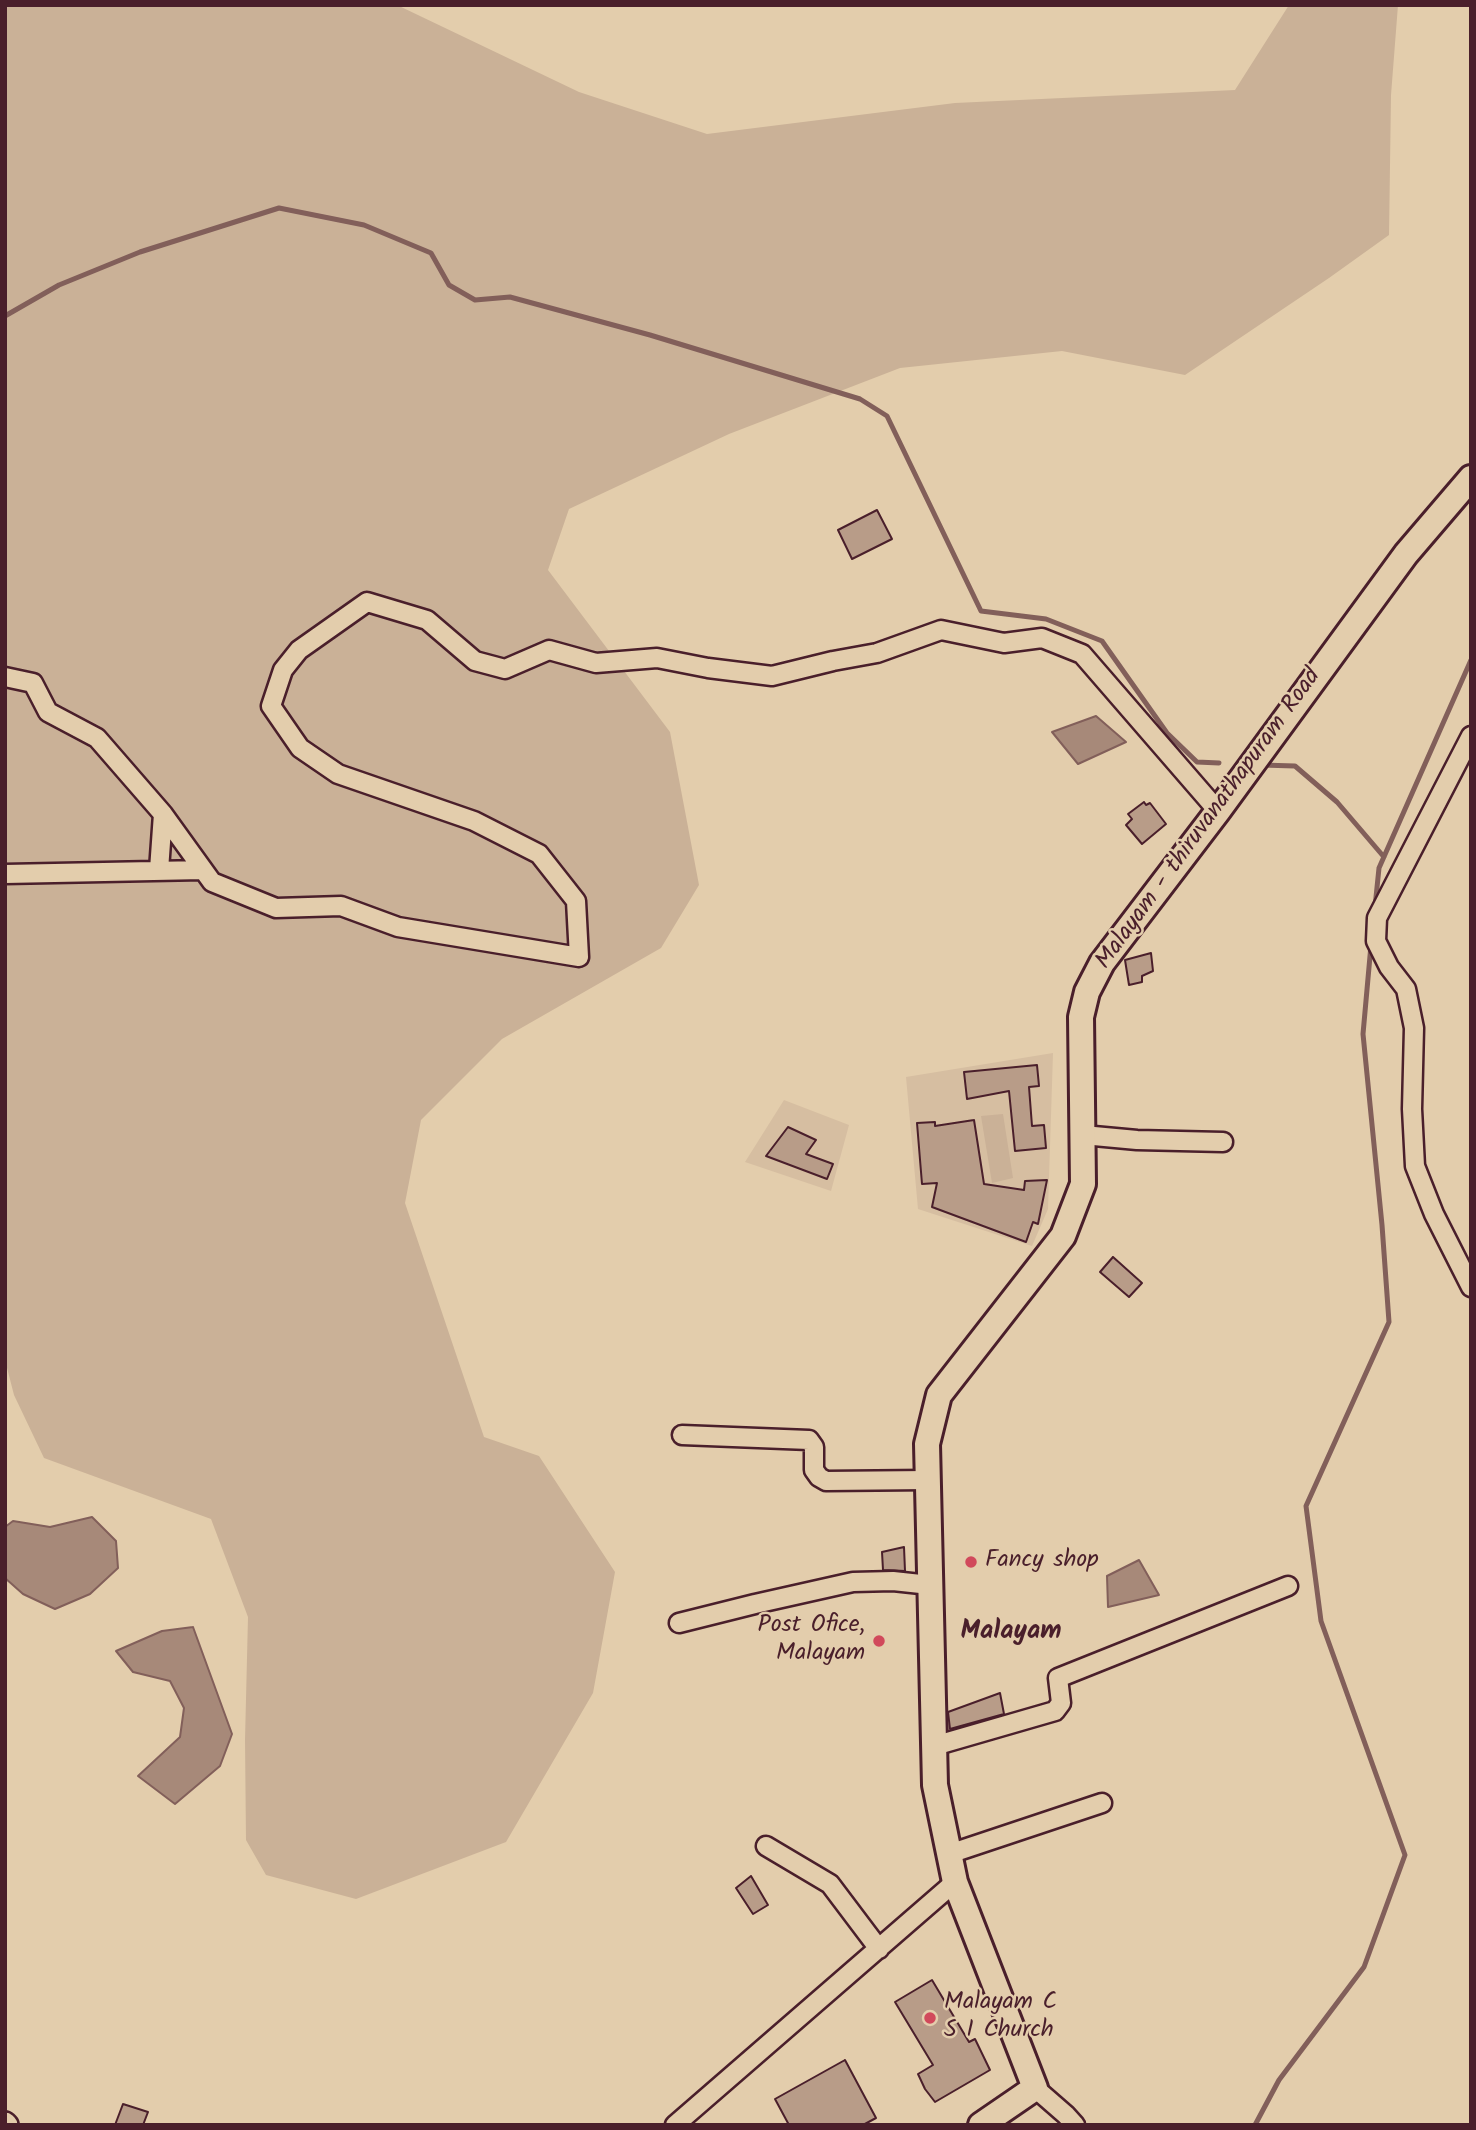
<!DOCTYPE html>
<html>
<head>
<meta charset="utf-8">
<style>
  body { margin:0 }
  #map { position:relative; width:1476px; height:2130px; overflow:hidden; background:#e3cdac; font-family:Kalam,sans-serif }
  canvas { display:block }
  .frame { position:absolute; inset:0; border:7px solid #4a1f2b; pointer-events:none }
</style>
</head>
<body>
<div id="map">
<canvas width="1476" height="2130"></canvas>
<div class="frame"></div>
</div>
<script>
const c = document.querySelector('canvas').getContext('2d');
c.lineJoin = 'round';
function fillPath(path, color) { c.fillStyle = color; c.fill(path, 'evenodd'); }
const poly = rows => new Path2D(rows.map(r => 'M' + r).join(''));
function strokePath(path, color, width, dash) { c.strokeStyle = color; c.lineWidth = width; c.lineCap = dash ? 'butt' : 'round'; c.setLineDash(dash || []); c.stroke(path); }
function write(font, color, halo, rows, align = 'center') {
  c.font = font + ' Kalam,sans-serif'; c.lineWidth = 5; c.setLineDash([]); c.textBaseline = 'middle'; c.strokeStyle = halo; c.fillStyle = color; for (const [text, x, y, turn = 0] of rows) {
    c.save(); c.translate(x, y); c.rotate((+turn || 0) * Math.PI / 180); c.textAlign = isNaN(turn) ? turn : align; if (halo) c.strokeText(text, 0, 0); c.fillText(text, 0, 0); c.restore();
  }
}
const built = poly([
  [1053,1053,1048,1209,1032,1246,918,1209,906,1077],
  [784,1100,849,1125,831,1191,745,1162]
]);
const green = poly([
  [5,5,397,5,579,92,707,134,955,103,1235,90,1289,5,1398,5,1391,95,1389,235,1329,278,1185,375,1062,351,900,368,729,434,569,509,548,570,670,732,699,885,661,948,502,1039,421,1120,405,1203,484,1437,539,1456,615,1572,593,1693,506,1842,356,1899,266,1875,246,1840,245,1740,248,1617,211,1519,44,1458,14,1395,5,1360],
  [1003,1114,1013,1178,992,1183,981,1116]
]);
const water = poly([
  [1096,716,1126,742,1078,764,1052,732,1096,716],
  [92,1517,116,1541,118,1568,90,1594,55,1609,23,1594,5,1578,5,1527,13,1521,50,1527,92,1517],
  [1139,1560,1159,1595,1108,1607,1107,1576,1139,1560],
  [193,1627,232,1734,220,1766,175,1804,138,1776,180,1737,184,1708,170,1681,133,1672,116,1651,162,1631,193,1627]
]);
const stream = poly([
  [5,316,59,285,140,252,279,208,364,225,431,253,449,285,475,300,510,297,650,335,860,399,887,416,981,611,1046,619,1102,641,1167,733,1197,762,1219,763],
  [1261,765,1295,766,1337,802,1384,857],
  [1375,907,1379,868,1471,660],
  [1255,2125,1279,2080,1364,1967,1405,1855,1321,1621,1306,1506,1389,1322,1382,1225,1363,1034,1371,945]
]);
const building = poly([
  [877,510,892,539,852,559,838,530,877,510],
  [1144,802,1146,805,1150,803,1166,824,1142,844,1126,825,1132,819,1128,814,1144,802],
  [1151,953,1153,971,1142,976,1142,982,1129,985,1125,960,1151,953],
  [1037,1065,1039,1086,1029,1087,1032,1126,1044,1125,1046,1148,1015,1151,1009,1091,967,1099,964,1072,1037,1065],
  [974,1120,984,1184,1024,1190,1025,1181,1047,1180,1038,1224,1033,1222,1026,1242,932,1207,937,1183,922,1184,917,1123,935,1122,935,1126,974,1120],
  [788,1127,816,1140,806,1154,833,1164,827,1179,766,1156,788,1127],
  [1113,1257,1142,1283,1129,1297,1100,1272,1113,1257],
  [904,1547,905,1571,883,1570,882,1552,904,1547],
  [1000,1693,1004,1714,950,1729,948,1712,1000,1693],
  [751,1876,768,1905,753,1914,736,1888,751,1876],
  [932,1980,969,2042,975,2039,990,2070,935,2102,925,2089,918,2074,933,2065,895,2002,932,1980],
  [845,2060,876,2118,863,2125,789,2125,775,2099,845,2060],
  [123,2104,148,2112,143,2125,115,2125,123,2104]
]);
const minor = poly([
  [5,677,33,683,48,712,97,738,163,814,212,882,276,908,341,906,398,927,579,957,576,901,539,854,474,821,338,774,300,748,271,706,283,670,299,650,367,602,427,620,475,661,505,669,549,650,596,663,657,658,708,668,772,676,833,661,877,653,941,630,1004,643,1042,638,1082,654,1218,811],
  [1471,736,1377,918,1376,941,1389,967,1406,989,1414,1028,1412,1109,1415,1166,1434,1214,1471,1287],
  [159,870,163,814],
  [5,874,203,870],
  [1083,1135,1137,1140,1223,1142],
  [682,1435,809,1440,814,1447,814,1470,819,1477,826,1481,927,1480],
  [679,1623,755,1604,853,1582,893,1581,930,1585],
  [934,1746,1055,1711,1061,1703,1058,1678,1288,1586],
  [766,1846,830,1884,879,1949],
  [949,1854,1102,1803],
  [1035,2088,1066,2115,1075,2125],
  [675,2125,955,1882]
]);
const tertiary = poly([
  [5,2123,7,2125]
]);
const secondary = poly([
  [981,2125,1035,2088,955,1882,935,1785,927,1444,939,1395,1063,1236,1083,1184,1081,1017,1087,992,1102,963,1218,811,1406,554,1471,478]
]);
const markers = [
  [971,1562,7,"#d1495b"],
  [879,1641,7,"#d1495b"],
  [930,2018,7,"#d1495b"]
];
const streetNames = [
  ["Malayam - thiruvanathapuram Road",1210,820,-54]
];
const poiNames = [
  ["Fancy shop",985,1562],
  ["Post Ofice,",865,1627,"right"],
  ["Malayam",865,1655,"right"],
  ["Malayam C",944,2004],
  ["S I Church",944,2032]
];
const neighbourhoodNames = [
  ["Malayam",1011,1634]
];
fillPath(built, '#d6bea1');
fillPath(green, '#cab197');
fillPath(water, '#a78979');
strokePath(water, '#825f5a', 2);
strokePath(stream, '#825f5a', 5);
fillPath(building, '#b89c88');
strokePath(building, '#4a1f2b', 2);
strokePath(minor, '#4a1f2b', 23);
strokePath(tertiary, '#4a1f2b', 26);
strokePath(secondary, '#4a1f2b', 30);
strokePath(minor, '#e3cdac', 18);
strokePath(tertiary, '#e3cdac', 21);
strokePath(secondary, '#e3cdac', 24);
for (const [x, y, r, color] of markers) { const dot = new Path2D(); dot.arc(x, y, r, 0, 2 * Math.PI); c.fillStyle = color; c.fill(dot); strokePath(dot, '#e3cdac', 2.5); }
write('24px', '#4a1f2b', '#e3cdac', streetNames);
write('24px', '#4a1f2b', '#e3cdac', poiNames, 'left');
write('bold 26px', '#4a1f2b', '#e3cdac', neighbourhoodNames);
</script>
</body>
</html>
